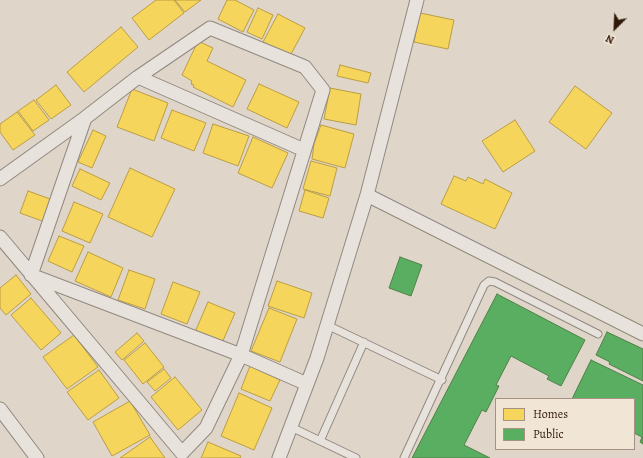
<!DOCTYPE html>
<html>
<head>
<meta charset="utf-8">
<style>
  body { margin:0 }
  #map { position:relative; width:643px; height:458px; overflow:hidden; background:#dfd6c9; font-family:Alegreya,serif }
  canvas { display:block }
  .legend { position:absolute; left:495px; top:398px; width:140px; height:52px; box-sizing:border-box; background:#f1e5d5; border:1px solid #a49384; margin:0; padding:5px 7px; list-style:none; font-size:12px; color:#31190a }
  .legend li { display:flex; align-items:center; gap:8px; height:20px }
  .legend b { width:20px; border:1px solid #a49384 }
  .north { position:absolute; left:595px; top:8px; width:40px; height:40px; -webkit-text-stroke:3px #f1e5d5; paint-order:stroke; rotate:204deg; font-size:11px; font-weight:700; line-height:16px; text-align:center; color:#31190a }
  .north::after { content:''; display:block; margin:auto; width:14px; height:18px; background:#31190a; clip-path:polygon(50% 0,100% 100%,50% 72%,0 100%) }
</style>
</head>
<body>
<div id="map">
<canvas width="643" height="458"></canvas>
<ul class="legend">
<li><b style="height:11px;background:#f6d55c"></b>Homes</li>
<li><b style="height:11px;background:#5aae61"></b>Public</li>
</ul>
<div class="north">N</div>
</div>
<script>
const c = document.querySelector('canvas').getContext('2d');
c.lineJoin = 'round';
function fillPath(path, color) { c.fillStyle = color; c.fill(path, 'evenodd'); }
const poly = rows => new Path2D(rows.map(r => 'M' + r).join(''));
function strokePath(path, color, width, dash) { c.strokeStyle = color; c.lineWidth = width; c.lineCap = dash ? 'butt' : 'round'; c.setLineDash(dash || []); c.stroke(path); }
const homes = poly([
  [156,0,174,0,184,13,149,40,132,18,156,0],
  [175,0,201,0,185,12,175,0],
  [227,0,235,0,254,10,243,32,218,19,227,0],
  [258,8,273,15,262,39,247,32,258,8],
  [420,13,454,20,448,49,414,42,420,13],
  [278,14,305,28,290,56,263,42,278,14],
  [121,27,138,47,84,92,67,72,121,27],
  [198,41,213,48,207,61,246,80,233,107,193,87,194,85,191,84,192,81,182,75,198,41],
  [340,65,371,73,368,83,337,76,340,65],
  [259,84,299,102,287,128,247,109,259,84],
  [56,85,71,105,51,119,36,100,56,85],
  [575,86,612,113,586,149,549,122,575,86],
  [330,88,361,94,356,125,324,119,330,88],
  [132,89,168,103,154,141,117,127,132,89],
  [34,100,49,120,33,131,18,111,34,100],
  [172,110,206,123,194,151,161,138,172,110],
  [17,112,35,135,13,150,0,132,0,124,17,112],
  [515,120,535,151,503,172,482,141,515,120],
  [213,124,249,136,238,166,203,153,213,124],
  [321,125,354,134,345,168,312,159,314,144,321,125],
  [93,130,106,136,92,168,78,162,93,130],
  [253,137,288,153,272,188,238,173,253,137],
  [311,161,337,168,330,196,303,189,311,161],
  [130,168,175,189,152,237,108,217,130,168],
  [80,169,110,183,101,200,72,186,80,169],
  [454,176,466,181,468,177,483,184,485,179,512,193,495,229,441,204,454,176],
  [305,190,329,198,323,218,299,211,305,190],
  [28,191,53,200,45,222,20,213,28,191],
  [74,202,103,214,90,243,62,231,74,202],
  [59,236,84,246,72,272,48,261,59,236],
  [88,252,123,268,111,297,75,281,88,252],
  [129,270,155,279,145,309,118,300,129,270],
  [16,275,31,294,6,315,0,308,0,288,16,275],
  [277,281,312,293,304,318,268,306,277,281],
  [173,282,200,292,187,324,161,314,173,282],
  [31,298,61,333,41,350,11,315,31,298],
  [208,302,235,313,222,343,195,332,208,302],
  [269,308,297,319,280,362,251,351,269,308],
  [137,333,144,341,122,360,115,352,137,333],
  [74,335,98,367,67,389,43,357,74,335],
  [145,343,164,367,143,384,124,360,145,343],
  [250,366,280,380,270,401,241,389,250,366],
  [164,369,171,378,155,391,147,382,164,369],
  [99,370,119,398,88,420,67,392,99,370],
  [175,377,202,410,178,430,151,397,175,377],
  [239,393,272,408,254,450,221,436,239,393],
  [130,401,150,435,112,456,93,422,130,401],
  [150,437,165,458,120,458,150,437],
  [208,442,241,456,240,458,201,458,208,442]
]);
const public = poly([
  [400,257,422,265,411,296,389,288,400,257],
  [497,294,585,340,561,386,547,379,549,376,511,356,496,385,499,386,486,412,482,410,464,445,490,458,412,458,497,294],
  [607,332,643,349,643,381,609,364,610,362,596,355,607,332],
  [591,360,643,385,643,444,640,442,642,437,634,433,634,399,572,399,591,360]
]);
const service = poly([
  [327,325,442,380],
  [291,427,356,458],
  [320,441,364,342],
  [404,458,484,285,489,281,495,282,598,334]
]);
const minor = poly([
  [138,77,304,150],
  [85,118,31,275,241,355,307,384],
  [0,179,85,118,138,77,210,28,305,67,323,90,241,355,206,428,182,453,0,237],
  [367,195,643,334],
  [0,409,37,458],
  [279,458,317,358,367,195,417,0]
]);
fillPath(homes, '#f6d55c');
strokePath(homes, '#bb9d43', 1);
fillPath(public, '#5aae61');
strokePath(public, '#4e8147', 1);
strokePath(service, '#918980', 9);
strokePath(minor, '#918980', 15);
strokePath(service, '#e7e2db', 7);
strokePath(minor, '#e7e2db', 13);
</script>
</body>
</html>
